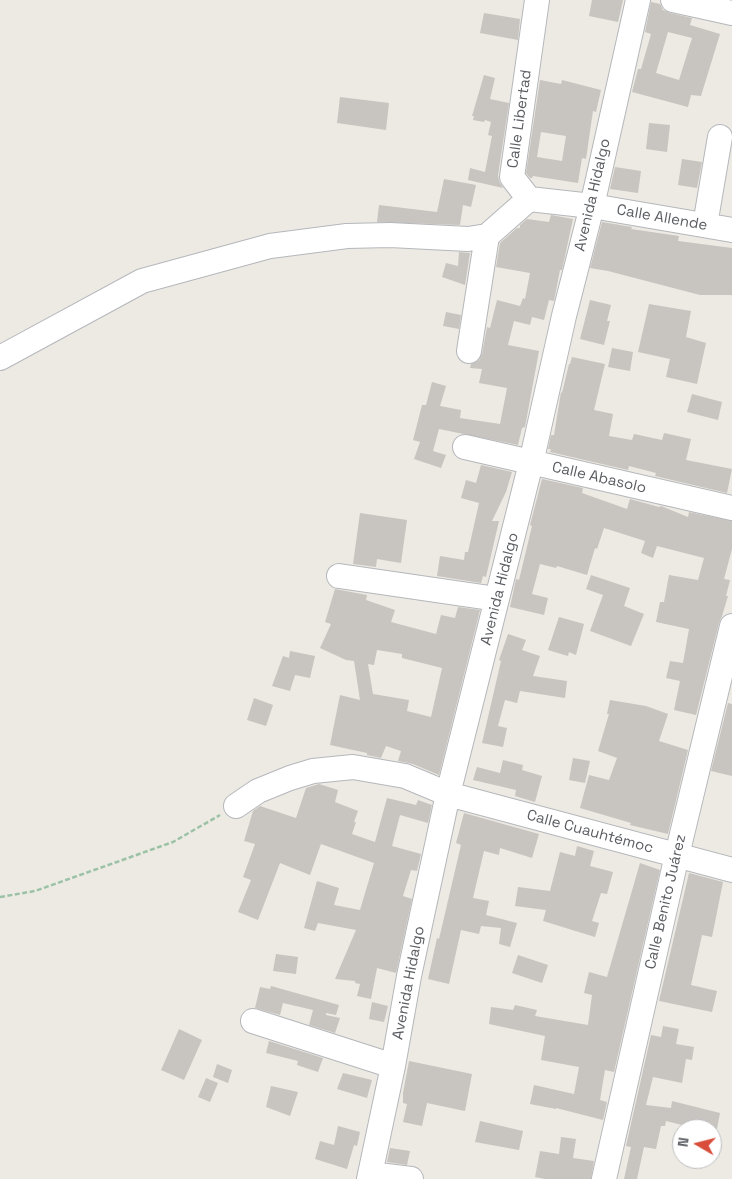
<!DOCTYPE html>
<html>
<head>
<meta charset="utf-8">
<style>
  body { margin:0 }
  #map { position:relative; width:732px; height:1179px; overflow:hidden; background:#eceae2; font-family:"Space Grotesk",sans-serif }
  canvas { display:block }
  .north { position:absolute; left:672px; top:1119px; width:50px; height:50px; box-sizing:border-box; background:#fff; border:1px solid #bdbec0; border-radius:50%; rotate:278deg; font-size:14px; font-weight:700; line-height:20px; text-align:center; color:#5b5d62 }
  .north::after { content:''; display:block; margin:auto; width:18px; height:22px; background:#d94d3b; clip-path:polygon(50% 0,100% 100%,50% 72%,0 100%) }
</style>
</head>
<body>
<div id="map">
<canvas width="732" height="1179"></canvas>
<div class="north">N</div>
</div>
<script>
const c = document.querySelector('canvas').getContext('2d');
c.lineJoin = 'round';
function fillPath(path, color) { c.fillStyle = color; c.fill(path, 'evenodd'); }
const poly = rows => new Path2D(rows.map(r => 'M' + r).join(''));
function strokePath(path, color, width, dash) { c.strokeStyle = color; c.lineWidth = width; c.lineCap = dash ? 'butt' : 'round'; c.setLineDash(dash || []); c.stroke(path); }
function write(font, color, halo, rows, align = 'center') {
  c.font = font + ' "Space Grotesk",sans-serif'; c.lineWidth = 4; c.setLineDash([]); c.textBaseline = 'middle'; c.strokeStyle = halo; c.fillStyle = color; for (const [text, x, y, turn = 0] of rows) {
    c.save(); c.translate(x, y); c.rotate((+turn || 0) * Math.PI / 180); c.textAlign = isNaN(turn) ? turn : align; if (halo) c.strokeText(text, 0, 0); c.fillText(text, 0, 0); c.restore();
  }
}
const building = poly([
  [592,0,623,0,618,22,589,16],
  [651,2,660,4,663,10,670,13,692,18,690,25,720,34,701,96,691,95,688,107,632,92,638,69,641,69,651,34,645,32],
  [668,32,692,38,679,80,656,73],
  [484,13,520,19,518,40,480,33],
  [484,75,495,78,490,99,509,103,498,175,499,181,503,188,468,180,470,168,485,172,492,136,488,135,491,122,485,120,484,122,473,120,474,116,472,116],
  [540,80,561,84,562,80,601,90,596,112,593,111,586,159,582,158,578,183,533,176,532,178,530,178,526,173],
  [541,132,566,136,562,161,537,157],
  [340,97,389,103,386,130,337,123],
  [649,123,670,125,667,152,646,149],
  [682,159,702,162,697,188,678,185],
  [615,167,641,171,638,193,610,189],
  [444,179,476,185,471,207,463,205,460,225,377,222,379,205,437,212],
  [551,215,573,219,562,270,560,270,554,301,549,300,544,320,532,317,530,325,514,321,508,345,539,351,525,427,522,428,518,445,439,429,433,451,446,455,441,468,414,459,420,442,413,440,422,405,426,405,432,382,446,386,440,406,461,410,460,418,500,424,507,388,479,383,482,369,470,368,471,364,479,360,482,354,487,327,490,328,497,300,520,306,523,298,525,299,530,273,496,267,500,243,517,228,520,228,520,225,527,219,549,222],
  [602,222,632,227,631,229,679,236,678,241,732,248,732,295,700,295,608,271,590,268],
  [459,252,470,253,465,285,442,277,446,263,458,266],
  [590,300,611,305,607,321,610,321,604,345,580,339],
  [649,304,691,311,686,337,706,343,697,384,666,377,670,359,638,352],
  [446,312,461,315,459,329,443,326],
  [612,348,633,352,630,371,608,367],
  [572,357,605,364,594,410,613,414,609,436,632,440,634,434,662,440,664,433,691,439,686,460,732,469,727,493,655,476,656,473,629,466,628,470,550,452,551,449,548,449,551,435,554,435,561,392,562,393,569,364,570,364],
  [692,394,722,402,718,420,687,412],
  [481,465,512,472,506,492,492,521,499,521,486,577,483,576,481,583,437,576,440,556,464,560,465,552,468,552,479,503,461,498,466,480,476,483],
  [542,479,583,488,582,493,627,509,630,499,659,507,661,506,688,517,689,512,732,521,732,549,724,579,730,580,726,596,728,596,722,616,719,623,696,715,674,710,680,681,666,678,670,661,683,663,689,629,656,622,660,602,664,602,669,575,698,580,704,558,657,546,653,558,641,553,645,541,604,528,597,549,595,548,587,575,557,566,556,568,540,564,532,594,548,598,544,615,510,607,516,579,519,580,532,526,530,525],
  [360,513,407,520,401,563,377,559,376,567,353,564],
  [591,575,630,588,624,606,644,614,631,646,590,631,603,595,586,589],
  [335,589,367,595,366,600,395,610,391,622,436,634,441,615,455,618,458,607,480,610,439,775,413,764,398,761,401,751,386,746,381,758,367,755,367,753,330,745,340,695,360,700,354,661,346,660,320,648,331,624,325,622],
  [377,650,402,654,402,658,442,668,431,717,407,711,409,700,373,694,368,664,374,665],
  [559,617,584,624,576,655,569,652,568,656,548,650],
  [508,634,526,640,522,650,540,656,533,676,567,681,565,698,520,691,517,703,505,700,498,726,507,728,503,747,482,743,501,661,499,660],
  [290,651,315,656,310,678,295,675,290,691,272,686,283,656,289,658],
  [254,698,273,705,266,726,247,720],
  [610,700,646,706,668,714,659,741,688,750,668,834,630,825,631,823,580,808,589,775,609,780,617,758,598,751,609,714,607,714],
  [728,703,732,704,732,776,711,771],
  [573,758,590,761,585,783,569,780],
  [503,760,523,765,522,770,542,776,535,802,515,796,516,790,473,780,477,767,500,773],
  [319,784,338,790,335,802,358,811,354,822,356,822,352,834,375,842,387,798,416,805,418,800,432,805,428,823,400,815,392,846,421,854,417,871,411,870,403,896,412,899,396,973,377,968,371,999,357,996,360,984,355,983,355,981,335,979,356,930,318,923,315,931,304,928,317,881,339,888,334,905,360,910,374,863,321,844,310,875,280,863,258,920,238,912,251,880,243,877,255,844,244,841,253,811,260,806,296,818,306,788],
  [464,813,539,834,532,858,500,848,499,855,484,851,473,898,489,901,486,915,517,923,510,947,499,944,501,928,481,926,479,934,461,930,449,984,428,979,437,938,439,939,461,845,456,843],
  [577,846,594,851,590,866,613,872,607,894,601,893,592,921,599,923,595,937,543,921,546,910,515,906,518,887,550,891,560,852,575,856],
  [640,863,660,870,614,1072,605,1070,600,1100,607,1102,603,1120,556,1108,556,1109,530,1104,534,1085,574,1094,579,1067,541,1060,545,1036,489,1024,491,1007,513,1010,515,1005,537,1010,535,1016,588,1025,592,995,584,993,589,972,607,977],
  [689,873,723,882,712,937,702,935,691,985,717,991,712,1012,659,1001],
  [276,954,298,957,296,974,273,971],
  [518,955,548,965,542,983,512,973],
  [271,986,339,1005,336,1015,326,1013,326,1015,340,1018,335,1033,309,1025,313,1010,283,1003,280,1015,255,1008,260,987,270,989],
  [372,1002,388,1006,384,1022,369,1019],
  [663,1026,679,1029,676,1044,694,1047,692,1060,686,1059,682,1083,653,1077,646,1105,671,1108,672,1101,720,1113,717,1129,698,1129,666,1121,665,1126,661,1126,656,1149,644,1147,637,1179,624,1179,631,1147,626,1146,651,1035,661,1037],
  [179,1029,202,1040,184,1080,161,1070],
  [269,1041,323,1058,318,1072,297,1065,298,1061,266,1053],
  [409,1061,472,1074,465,1111,427,1103,422,1126,403,1122,407,1104,403,1103,403,1093],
  [217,1064,232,1070,228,1083,213,1077],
  [343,1073,372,1080,367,1098,337,1089],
  [206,1078,218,1083,210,1102,198,1097],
  [271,1086,298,1092,290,1116,266,1107],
  [480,1121,523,1131,519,1150,475,1142],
  [338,1126,360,1132,357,1146,354,1145,347,1169,315,1159,320,1141,334,1145],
  [561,1137,576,1139,573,1158,594,1161,591,1179,545,1179,535,1177,540,1151,559,1154],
  [390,1148,410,1151,407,1165,387,1162]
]);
const path = poly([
  [0,897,35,891,173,842,220,815]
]);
const minor = poly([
  [537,0,512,177,529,199,592,206,732,230],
  [673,0,732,13],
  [705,225,720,137],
  [469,351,487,236],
  [0,358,142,281,270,246,347,236,390,235,468,239,487,236,529,199],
  [465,447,732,508],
  [339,576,497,599],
  [236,806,258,791,290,778,313,771,353,767,405,776,448,794,732,870],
  [253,1021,393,1066],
  [370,1174,411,1179],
  [369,1179,393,1066,409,976,448,794,531,463,564,316,592,206,638,0],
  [604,1179,677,855,732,626]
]);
const streetNames = [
  ["Calle Libertad",520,119,-82],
  ["Avenida Hidalgo",593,195,-77],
  ["Calle Allende",662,218,10],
  ["Calle Abasolo",599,478,13],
  ["Avenida Hidalgo",500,589,-76],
  ["Calle Cuauhtémoc",590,832,15],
  ["Calle Benito Juárez",666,902,-77],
  ["Avenida Hidalgo",409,983,-79]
];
fillPath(building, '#c8c4c0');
strokePath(minor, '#b5b7bc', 26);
strokePath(path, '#9bc2a7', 2.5, [5, 2.5]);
strokePath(minor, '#fff', 24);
write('15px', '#5b5d62', '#fff', streetNames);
</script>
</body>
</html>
